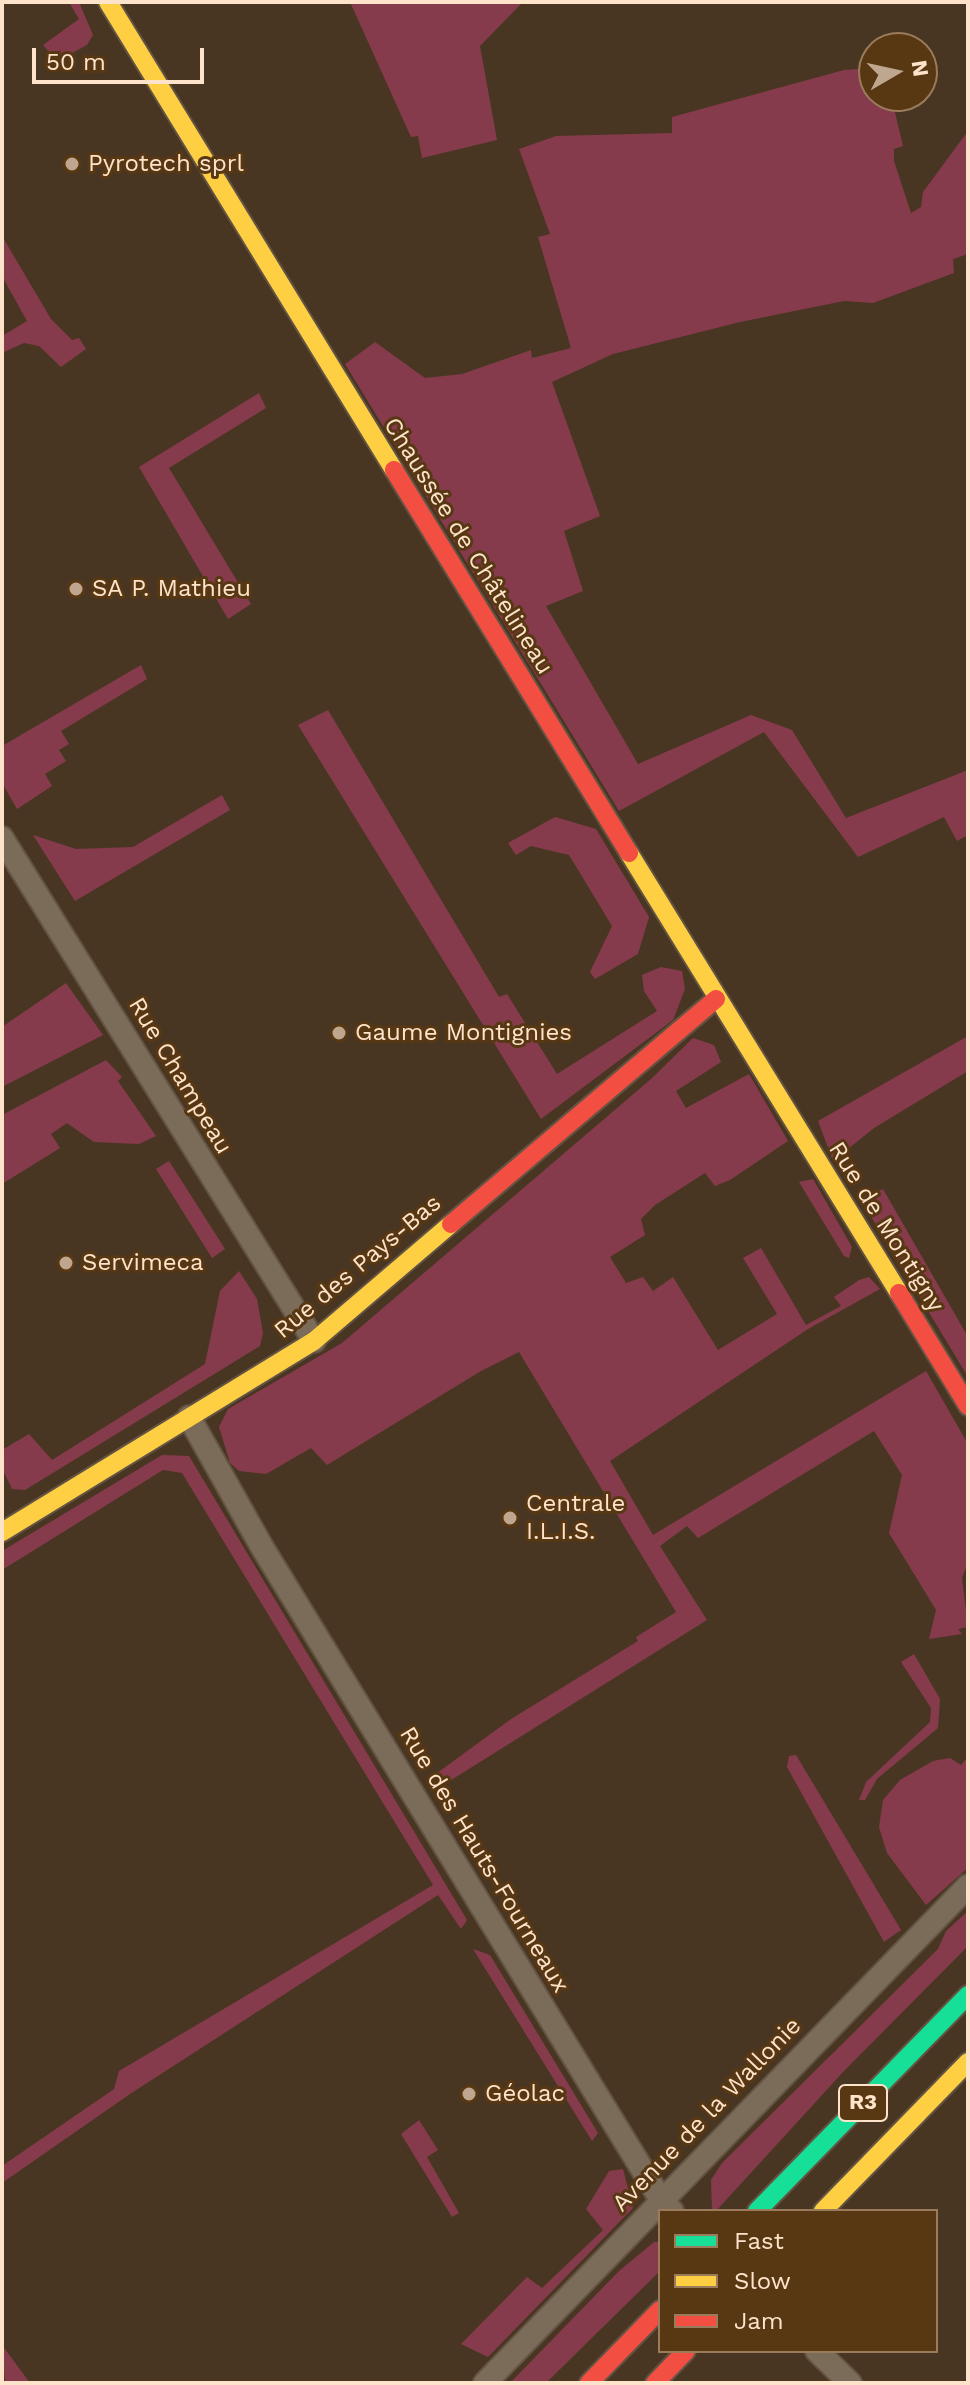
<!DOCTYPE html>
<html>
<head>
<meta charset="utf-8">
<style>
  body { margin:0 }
  #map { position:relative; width:970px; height:2385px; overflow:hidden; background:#493622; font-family:"Work Sans",sans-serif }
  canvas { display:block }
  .frame { position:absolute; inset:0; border:4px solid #fde3ca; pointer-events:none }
  .legend { position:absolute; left:658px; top:2209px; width:280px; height:144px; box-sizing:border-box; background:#583713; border:2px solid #9a7c5c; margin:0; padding:10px 14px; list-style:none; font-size:24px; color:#fde3ca }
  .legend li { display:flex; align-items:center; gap:16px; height:40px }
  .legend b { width:40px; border:2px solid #9a7c5c }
  .north { position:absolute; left:858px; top:32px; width:80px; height:80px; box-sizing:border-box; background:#583713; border:2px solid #9a7c5c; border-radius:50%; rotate:81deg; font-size:22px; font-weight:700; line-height:32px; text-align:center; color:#fde3ca }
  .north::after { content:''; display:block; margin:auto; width:28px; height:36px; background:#bea68f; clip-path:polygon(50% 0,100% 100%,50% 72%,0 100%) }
  .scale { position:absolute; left:32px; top:48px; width:172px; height:36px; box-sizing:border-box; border:4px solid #fde3ca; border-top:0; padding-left:10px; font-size:24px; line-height:28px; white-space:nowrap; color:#fde3ca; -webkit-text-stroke:6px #583713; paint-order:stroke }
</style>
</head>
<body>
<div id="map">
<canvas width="970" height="2385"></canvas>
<div class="frame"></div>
<ul class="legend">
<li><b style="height:10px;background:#16e098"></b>Fast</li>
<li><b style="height:10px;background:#ffcf43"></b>Slow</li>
<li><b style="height:10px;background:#f24e42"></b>Jam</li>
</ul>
<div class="north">N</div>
<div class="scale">50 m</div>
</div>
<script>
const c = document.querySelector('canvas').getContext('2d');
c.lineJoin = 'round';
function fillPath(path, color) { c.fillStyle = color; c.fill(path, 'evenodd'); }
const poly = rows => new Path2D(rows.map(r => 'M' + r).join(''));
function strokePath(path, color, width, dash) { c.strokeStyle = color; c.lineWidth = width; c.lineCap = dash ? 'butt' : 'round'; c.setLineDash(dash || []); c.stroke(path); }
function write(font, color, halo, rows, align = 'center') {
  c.font = font + ' "Work Sans",sans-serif'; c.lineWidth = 6; c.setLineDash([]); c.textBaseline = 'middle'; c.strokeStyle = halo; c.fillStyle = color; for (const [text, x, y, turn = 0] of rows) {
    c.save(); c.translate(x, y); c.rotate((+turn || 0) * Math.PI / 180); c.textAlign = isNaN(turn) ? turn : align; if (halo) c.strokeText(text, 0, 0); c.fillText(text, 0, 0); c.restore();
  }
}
const green = poly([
  [69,2,79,2,93,35,87,45,57,61,43,45,79,19],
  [350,2,523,2,480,46,497,140,422,158,418,136,411,137],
  [874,68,874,96,891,96,903,146,894,149,894,161,911,213,921,207,923,192,968,131,968,254,953,259,954,273,873,303,844,301,740,322,613,354,552,382,600,516,564,531,583,591,546,606,638,764,751,715,792,730,846,818,968,770,968,835,957,841,944,817,858,857,764,732,619,811,345,364,375,342,425,378,462,374,531,350,532,358,571,348,538,237,550,234,519,149,556,136,672,133,672,117,844,70],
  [2,236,51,319,72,340,79,338,86,349,61,367,39,346,24,343,2,353,2,336,27,321,2,276],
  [259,393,266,408,169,468,251,604,228,619,139,467],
  [141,665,147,679,61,731,69,744,59,750,66,761,45,774,52,786,17,809,2,783,2,746],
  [328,710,499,997,507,994,557,1074,657,1011,644,991,642,975,661,967,682,971,685,989,673,1020,541,1119,298,725],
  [222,795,230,810,75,901,33,835,76,849,133,847],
  [555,817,596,829,649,917,638,954,595,979,590,972,612,926,569,855,531,846,516,855,508,843],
  [66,983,103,1035,2,1087,2,1027],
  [968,1036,968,1071,874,1128,833,1161,818,1121],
  [693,1038,714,1045,721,1062,676,1091,686,1108,749,1074,788,1141,730,1180,715,1186,705,1173,655,1205,641,1219,645,1235,610,1257,626,1283,643,1277,653,1291,673,1277,718,1350,777,1314,743,1258,761,1248,806,1325,841,1306,834,1297,859,1280,869,1277,880,1289,808,1329,610,1461,653,1535,926,1371,968,1444,968,1562,962,1578,968,1627,958,1629,962,1634,929,1639,936,1610,889,1533,902,1475,874,1431,698,1538,687,1526,660,1546,707,1620,448,1782,433,1776,511,1719,638,1641,636,1637,676,1612,519,1352,481,1371,327,1465,311,1448,266,1474,239,1471,230,1463,219,1427,228,1409,342,1343,651,1079],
  [106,1060,122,1077,118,1081,156,1136,139,1144,94,1142,67,1123,51,1134,60,1148,2,1184,2,1115],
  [169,1161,225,1249,212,1258,156,1169],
  [813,1179,852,1247,849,1258,844,1256,799,1182],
  [883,1189,968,1337,968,1377,860,1198],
  [239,1271,257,1299,263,1333,260,1346,25,1490,12,1489,2,1468,2,1450,29,1434,52,1460,205,1364,220,1291],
  [162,1455,189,1456,467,1920,461,1929,438,1895,130,2094,2,2183,2,2166,114,2089,119,2071,433,1885,182,1473,163,1470,2,1570,2,1551],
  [914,1654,940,1699,938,1728,877,1779,865,1800,859,1800,866,1782,930,1722,931,1708,901,1662],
  [796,1755,901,1930,884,1942,787,1767,789,1756],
  [968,1757,968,1868,926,1905,887,1853,879,1827,883,1800,900,1780,933,1761,950,1758,961,1765],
  [968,1911,968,1946,844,2071,716,2211,712,2211,711,2180,722,2163,938,1949,946,1931],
  [473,1949,490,1955,598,2133,592,2141],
  [419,2120,438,2150,427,2157,459,2213,452,2217,401,2134],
  [623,2169,633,2208,488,2357,461,2344,527,2277,542,2288,603,2230,586,2209,609,2171],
  [654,2242,660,2242,660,2271,546,2383,510,2383,619,2271],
  [2,2345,30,2383,5,2383]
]);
const street = poly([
  [2,838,314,1341],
  [189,1417,262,1547,661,2200,672,2211],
  [817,2351,850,2383],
  [485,2383,968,1886]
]);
const fast = poly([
  [757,2211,968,1995]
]);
const slow = poly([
  [108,2,394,470],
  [629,853,899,1293],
  [2,1532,314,1341,451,1224],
  [823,2211,968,2062]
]);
const jam = poly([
  [394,470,629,853],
  [451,1224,716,999],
  [899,1293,968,1406],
  [589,2383,660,2310],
  [655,2383,686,2351]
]);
const markers = [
  [72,164,8,"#bea68f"],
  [76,589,8,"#bea68f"],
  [339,1033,8,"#bea68f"],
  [66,1263,8,"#bea68f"],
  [510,1518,8,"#bea68f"],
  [469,2094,8,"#bea68f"]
];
const shields = [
  [863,2103,48]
];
const shieldNames = [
  ["R3",863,2103]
];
const poiNames = [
  ["Pyrotech sprl",88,164],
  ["SA P. Mathieu",92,589],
  ["Gaume Montignies",355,1033],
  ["Servimeca",82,1263],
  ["Centrale",526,1504],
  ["I.L.I.S.",526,1532],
  ["Géolac",485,2094]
];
const streetNames = [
  ["Chaussée de Châtelineau",468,546,58],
  ["Rue Champeau",180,1076,59],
  ["Rue de Montigny",886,1227,58],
  ["Rue des Pays-Bas",358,1267,-40],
  ["Rue des Hauts-Fourneaux",484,1860,59],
  ["Avenue de la Wallonie",707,2115,-46]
];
fillPath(green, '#863b4c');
strokePath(street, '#635342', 26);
strokePath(fast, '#635342', 22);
strokePath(slow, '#635342', 22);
strokePath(jam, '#635342', 22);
strokePath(street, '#7b6b59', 22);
strokePath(fast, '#16e098', 18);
strokePath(slow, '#ffcf43', 18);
strokePath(jam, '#f24e42', 18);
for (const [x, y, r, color] of markers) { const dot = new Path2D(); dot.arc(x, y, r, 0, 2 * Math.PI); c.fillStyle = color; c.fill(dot); strokePath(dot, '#583713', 3); }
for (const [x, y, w] of shields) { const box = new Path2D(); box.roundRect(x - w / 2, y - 18, w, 36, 6); c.fillStyle = '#583713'; c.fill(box); strokePath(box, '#fde3ca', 2); }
write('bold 22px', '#fde3ca', null, shieldNames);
write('24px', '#fde3ca', '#583713', poiNames, 'left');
write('24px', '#fde3ca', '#583713', streetNames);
</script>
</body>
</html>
